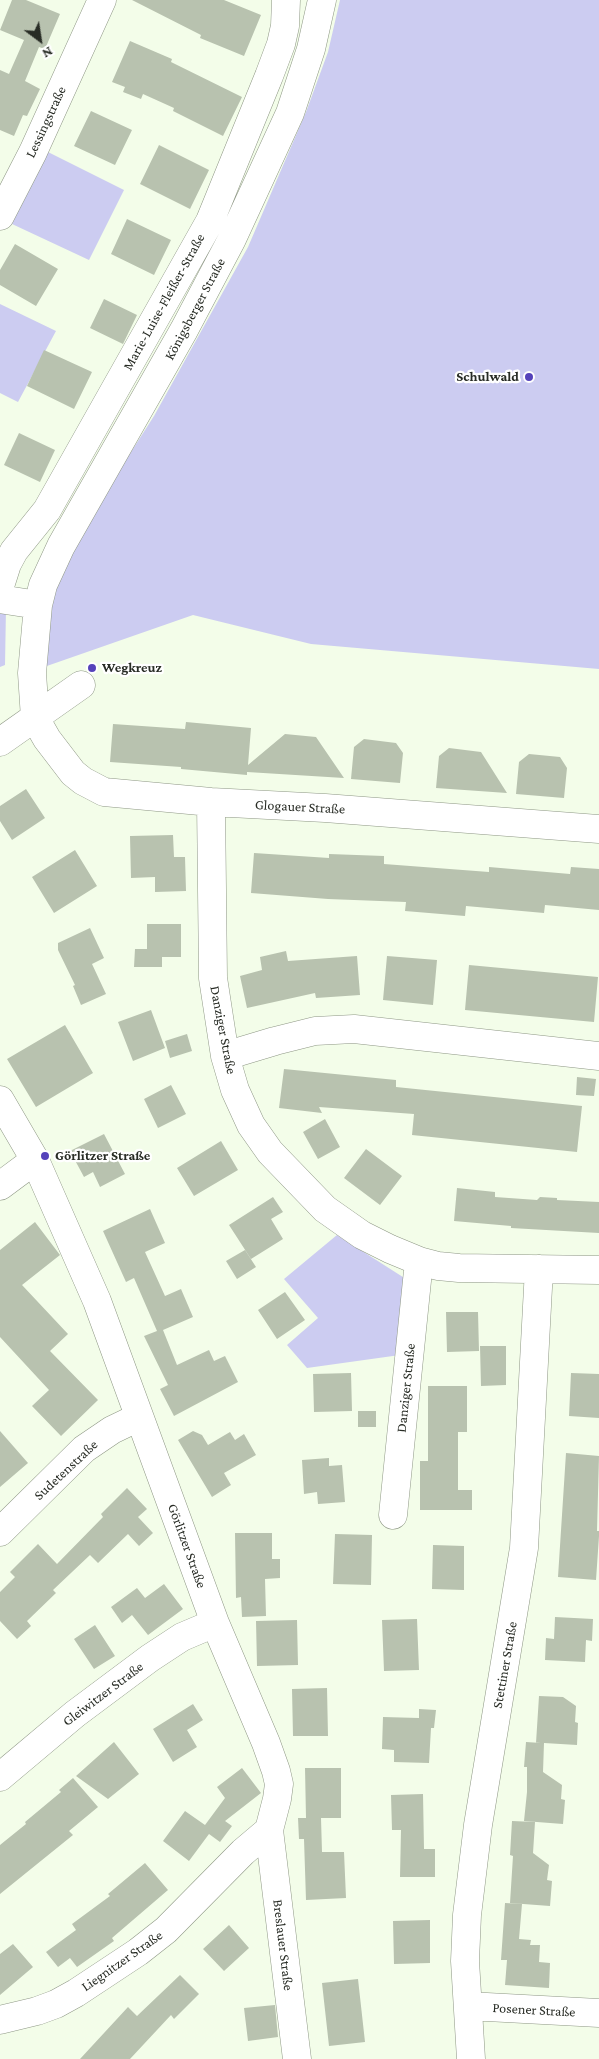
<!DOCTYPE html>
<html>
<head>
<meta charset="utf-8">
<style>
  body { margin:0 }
  #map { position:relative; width:599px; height:2059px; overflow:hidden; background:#f3fde9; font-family:"Crimson Pro",serif }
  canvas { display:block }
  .north { position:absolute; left:15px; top:15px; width:50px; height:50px; -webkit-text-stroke:4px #fff; paint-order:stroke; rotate:149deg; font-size:14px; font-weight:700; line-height:20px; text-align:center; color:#282c25 }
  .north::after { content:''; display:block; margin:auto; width:18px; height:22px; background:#282c25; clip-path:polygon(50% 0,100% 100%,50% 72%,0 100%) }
</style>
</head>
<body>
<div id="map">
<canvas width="599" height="2059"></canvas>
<div class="north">N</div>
</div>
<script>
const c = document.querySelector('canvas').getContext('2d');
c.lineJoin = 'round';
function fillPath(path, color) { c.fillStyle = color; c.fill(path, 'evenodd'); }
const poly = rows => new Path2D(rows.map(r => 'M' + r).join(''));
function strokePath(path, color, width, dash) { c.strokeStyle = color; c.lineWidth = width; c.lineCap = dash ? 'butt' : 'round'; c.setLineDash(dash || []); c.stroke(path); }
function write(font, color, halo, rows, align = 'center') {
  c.font = font + ' "Crimson Pro",serif'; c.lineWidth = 4.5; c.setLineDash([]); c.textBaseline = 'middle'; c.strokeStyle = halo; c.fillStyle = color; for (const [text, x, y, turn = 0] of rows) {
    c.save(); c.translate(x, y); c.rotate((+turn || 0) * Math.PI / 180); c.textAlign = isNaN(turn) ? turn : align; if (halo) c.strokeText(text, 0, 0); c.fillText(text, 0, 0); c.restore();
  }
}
const green = poly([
  [340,0,599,0,599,669,311,644,193,615,44,667,46,631,60,572,90,516,154,416,248,247,306,112,328,52],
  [46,151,124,190,89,260,12,224],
  [0,304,56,331,18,402,0,393],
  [0,608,6,608,5,665,0,667],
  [337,1235,406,1279,400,1355,307,1368,287,1345,318,1318,284,1279]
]);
const building = poly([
  [12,0,26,0,60,14,45,49,39,47,25,81,40,89,27,116,23,115,14,136,0,130,0,70,9,74,24,40,0,30],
  [132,0,224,0,261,15,244,56,200,38,201,35],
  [130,41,172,59,171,62,242,97,223,136,173,111,174,108,143,94,141,99,123,92,125,87,112,82],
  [91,111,132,130,115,165,74,146],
  [159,145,209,170,190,209,140,184],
  [127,219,171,240,154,275,111,254],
  [15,244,58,269,36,306,0,285,0,270],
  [104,299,137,315,123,344,90,328],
  [44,350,92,372,74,409,27,386],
  [19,433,55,450,40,482,4,465],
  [186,722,251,728,248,765,285,734,316,737,344,778,247,772,247,775,181,769,181,767,110,762,113,724,185,729],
  [364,739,396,743,403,753,400,783,351,779,354,747],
  [449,748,481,752,507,793,436,788,439,756],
  [529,754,560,757,567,768,564,798,516,794,519,762],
  [26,789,45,818,12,840,0,821,0,806],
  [173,835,174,857,185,857,186,891,155,892,155,877,131,878,130,836],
  [75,850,97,886,54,913,32,877],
  [254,853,329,858,329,854,384,856,384,864,489,872,489,867,570,874,571,867,599,869,599,910,545,905,544,913,466,906,465,916,405,911,406,902,328,899,251,893],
  [147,924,181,924,181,957,162,957,162,967,134,967,135,949,147,949],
  [90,928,104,958,92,964,106,994,81,1005,73,986,75,985,58,950,58,943],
  [286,951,288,961,357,956,360,995,316,998,315,993,247,1008,240,976,262,970,260,957],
  [387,956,437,960,433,1005,383,1000],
  [469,965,598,977,594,1022,465,1010],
  [151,1010,165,1048,133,1061,118,1022],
  [65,1025,93,1073,36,1107,7,1059],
  [187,1034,192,1051,170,1058,165,1041],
  [284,1069,396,1080,396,1087,582,1106,577,1152,412,1135,414,1114,319,1107,322,1113,279,1108],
  [577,1077,596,1079,594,1096,576,1095],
  [171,1085,186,1114,158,1128,144,1099],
  [325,1119,340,1147,318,1159,303,1132],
  [104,1134,125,1174,100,1187,93,1172,84,1177,70,1151],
  [221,1141,238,1170,194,1196,177,1168],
  [366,1149,402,1176,380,1205,344,1178],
  [457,1188,495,1192,495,1197,537,1200,540,1197,557,1198,557,1200,599,1202,599,1233,511,1228,511,1226,454,1221],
  [273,1197,283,1212,271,1219,283,1239,251,1259,229,1225],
  [150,1209,165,1243,145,1252,165,1296,181,1289,193,1317,163,1330,177,1365,209,1350,214,1361,225,1356,238,1382,174,1416,160,1389,168,1385,144,1336,157,1331,134,1278,126,1282,103,1231],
  [35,1222,60,1255,22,1285,68,1334,50,1351,98,1400,61,1436,32,1406,49,1390,0,1337,0,1250],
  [245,1250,256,1267,237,1279,226,1261],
  [285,1292,305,1320,277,1339,258,1310],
  [446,1312,478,1312,479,1351,447,1352],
  [480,1346,506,1346,506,1385,481,1386],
  [351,1373,352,1411,314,1412,313,1374],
  [571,1373,599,1374,599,1418,569,1416],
  [428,1386,467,1386,467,1432,458,1432,458,1490,472,1490,472,1510,420,1510,420,1461,428,1461],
  [358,1411,376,1411,376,1427,358,1427],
  [0,1431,28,1463,0,1487],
  [193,1431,202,1435,208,1445,230,1432,235,1440,244,1434,256,1455,224,1473,231,1485,212,1497,178,1440],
  [566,1453,599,1456,597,1531,599,1531,599,1536,596,1580,558,1577],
  [329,1458,329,1466,342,1465,345,1502,318,1504,317,1492,304,1494,302,1460],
  [127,1488,147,1509,138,1517,153,1533,139,1546,128,1534,98,1563,90,1555,53,1590,56,1593,27,1621,31,1626,17,1639,0,1621,0,1592,15,1577,10,1572,38,1544,57,1564,103,1517,101,1514],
  [235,1533,272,1533,272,1559,280,1559,280,1578,265,1579,266,1616,242,1617,241,1597,236,1598],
  [335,1534,372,1535,371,1585,333,1584],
  [433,1545,464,1546,464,1590,432,1589],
  [164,1584,183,1609,148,1635,132,1615,122,1623,111,1607,137,1588,145,1598],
  [555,1617,593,1619,592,1641,586,1640,585,1662,545,1660,546,1638,554,1639],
  [417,1619,419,1670,384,1671,382,1620],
  [297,1620,298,1665,257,1666,256,1621],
  [95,1625,115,1656,94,1669,74,1639],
  [327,1688,328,1736,293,1736,292,1689],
  [539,1696,563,1697,576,1706,575,1722,578,1723,577,1745,544,1743,543,1772,562,1785,561,1799,565,1800,563,1824,524,1821,527,1792,527,1767,524,1767,526,1742,541,1743,536,1743],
  [193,1704,203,1720,187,1730,197,1747,173,1762,153,1729],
  [419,1709,436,1710,434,1728,431,1728,429,1763,394,1762,394,1750,382,1749,383,1717,419,1718],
  [114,1742,139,1774,108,1799,76,1776],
  [242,1768,261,1793,225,1821,232,1826,220,1842,209,1834,189,1861,163,1841,185,1811,205,1825,225,1798,217,1787],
  [305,1768,341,1768,341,1818,306,1818],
  [73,1778,98,1807,69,1831,73,1835,0,1894,0,1845,26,1824,25,1822,61,1792,59,1790],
  [423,1794,424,1849,435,1849,435,1877,400,1877,401,1830,392,1830,391,1795],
  [298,1818,321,1818,322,1852,344,1852,346,1898,306,1900,304,1839,299,1839],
  [512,1821,535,1822,533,1853,549,1865,547,1880,552,1881,550,1906,510,1903,513,1856,510,1855],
  [145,1863,168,1890,112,1938,114,1941,77,1967,70,1958,58,1967,46,1952,76,1930,72,1924,110,1896,108,1894],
  [505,1903,522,1904,519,1939,531,1940,530,1945,540,1945,539,1962,550,1963,549,1988,505,1985,507,1960,501,1960],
  [430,1920,430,1963,394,1964,393,1921],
  [229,1925,249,1948,224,1971,203,1949],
  [13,1944,33,1967,0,1995,0,1954],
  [180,1975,199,1994,174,2019,171,2015,130,2059,80,2059,128,2007,137,2016],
  [358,1979,365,2042,329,2046,322,1983],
  [275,2005,278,2037,248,2041,244,2008]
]);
const minor = poly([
  [322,0,311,49,290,113,232,239,184,330,61,546,43,585,38,605,32,673,35,718,47,739,73,773,83,781,104,792,211,802,325,808,599,829],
  [0,216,33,152,102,0],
  [0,586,7,564,14,551,47,510,210,221,269,76,281,44,285,26,286,0],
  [0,599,38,605],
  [0,742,81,685],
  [211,802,213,978,225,1056,235,1090,251,1125,270,1152,325,1209,362,1235,390,1249,419,1261,438,1266,459,1268,599,1270],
  [225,1056,275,1041,315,1031,354,1029,599,1056],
  [0,1100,35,1160,97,1301,215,1623,266,1743,276,1771,279,1784,277,1799,269,1830,297,2059],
  [0,1186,35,1160],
  [393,1515,419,1261],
  [0,1532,84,1449,112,1430,139,1417],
  [0,1777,75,1714,150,1658,182,1637,215,1623],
  [468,2006,599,2013],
  [0,2020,37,2011,56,2004,76,1993,138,1952,166,1930,243,1852,269,1830],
  [471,2059,465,1961,467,1915,478,1825,524,1548,539,1269]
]);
const markers = [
  [529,377,5,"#5542ba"],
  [92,668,5,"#5542ba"],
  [45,1156,5,"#5542ba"]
];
const streetNames = [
  ["Lessingstraße",46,122,-65],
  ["Marie-Luise-Fleißer-Straße",164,302,-61],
  ["Königsberger Straße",195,309,-62],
  ["Glogauer Straße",300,807,3],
  ["Danziger Straße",223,1030,79],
  ["Danziger Straße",406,1388,-84],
  ["Sudetenstraße",66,1470,-43],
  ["Görlitzer Straße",187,1546,70],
  ["Stettiner Straße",505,1665,-80],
  ["Gleiwitzer Straße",103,1694,-37],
  ["Breslauer Straße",283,1945,83],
  ["Liegnitzer Straße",122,1961,-35],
  ["Posener Straße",534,2010,3]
];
const poiNames = [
  ["Schulwald",519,377,"right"],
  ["Wegkreuz",102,668],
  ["Görlitzer Straße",55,1156]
];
fillPath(green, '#ccccf1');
fillPath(building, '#b8c2af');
strokePath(minor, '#8e9785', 29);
strokePath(minor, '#fff', 28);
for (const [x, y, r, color] of markers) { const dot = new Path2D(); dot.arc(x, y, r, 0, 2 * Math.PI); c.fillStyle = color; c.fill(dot); strokePath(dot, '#fff', 2); }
write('14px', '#282c25', '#fff', streetNames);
write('bold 14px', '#282c25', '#fff', poiNames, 'left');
</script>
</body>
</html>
